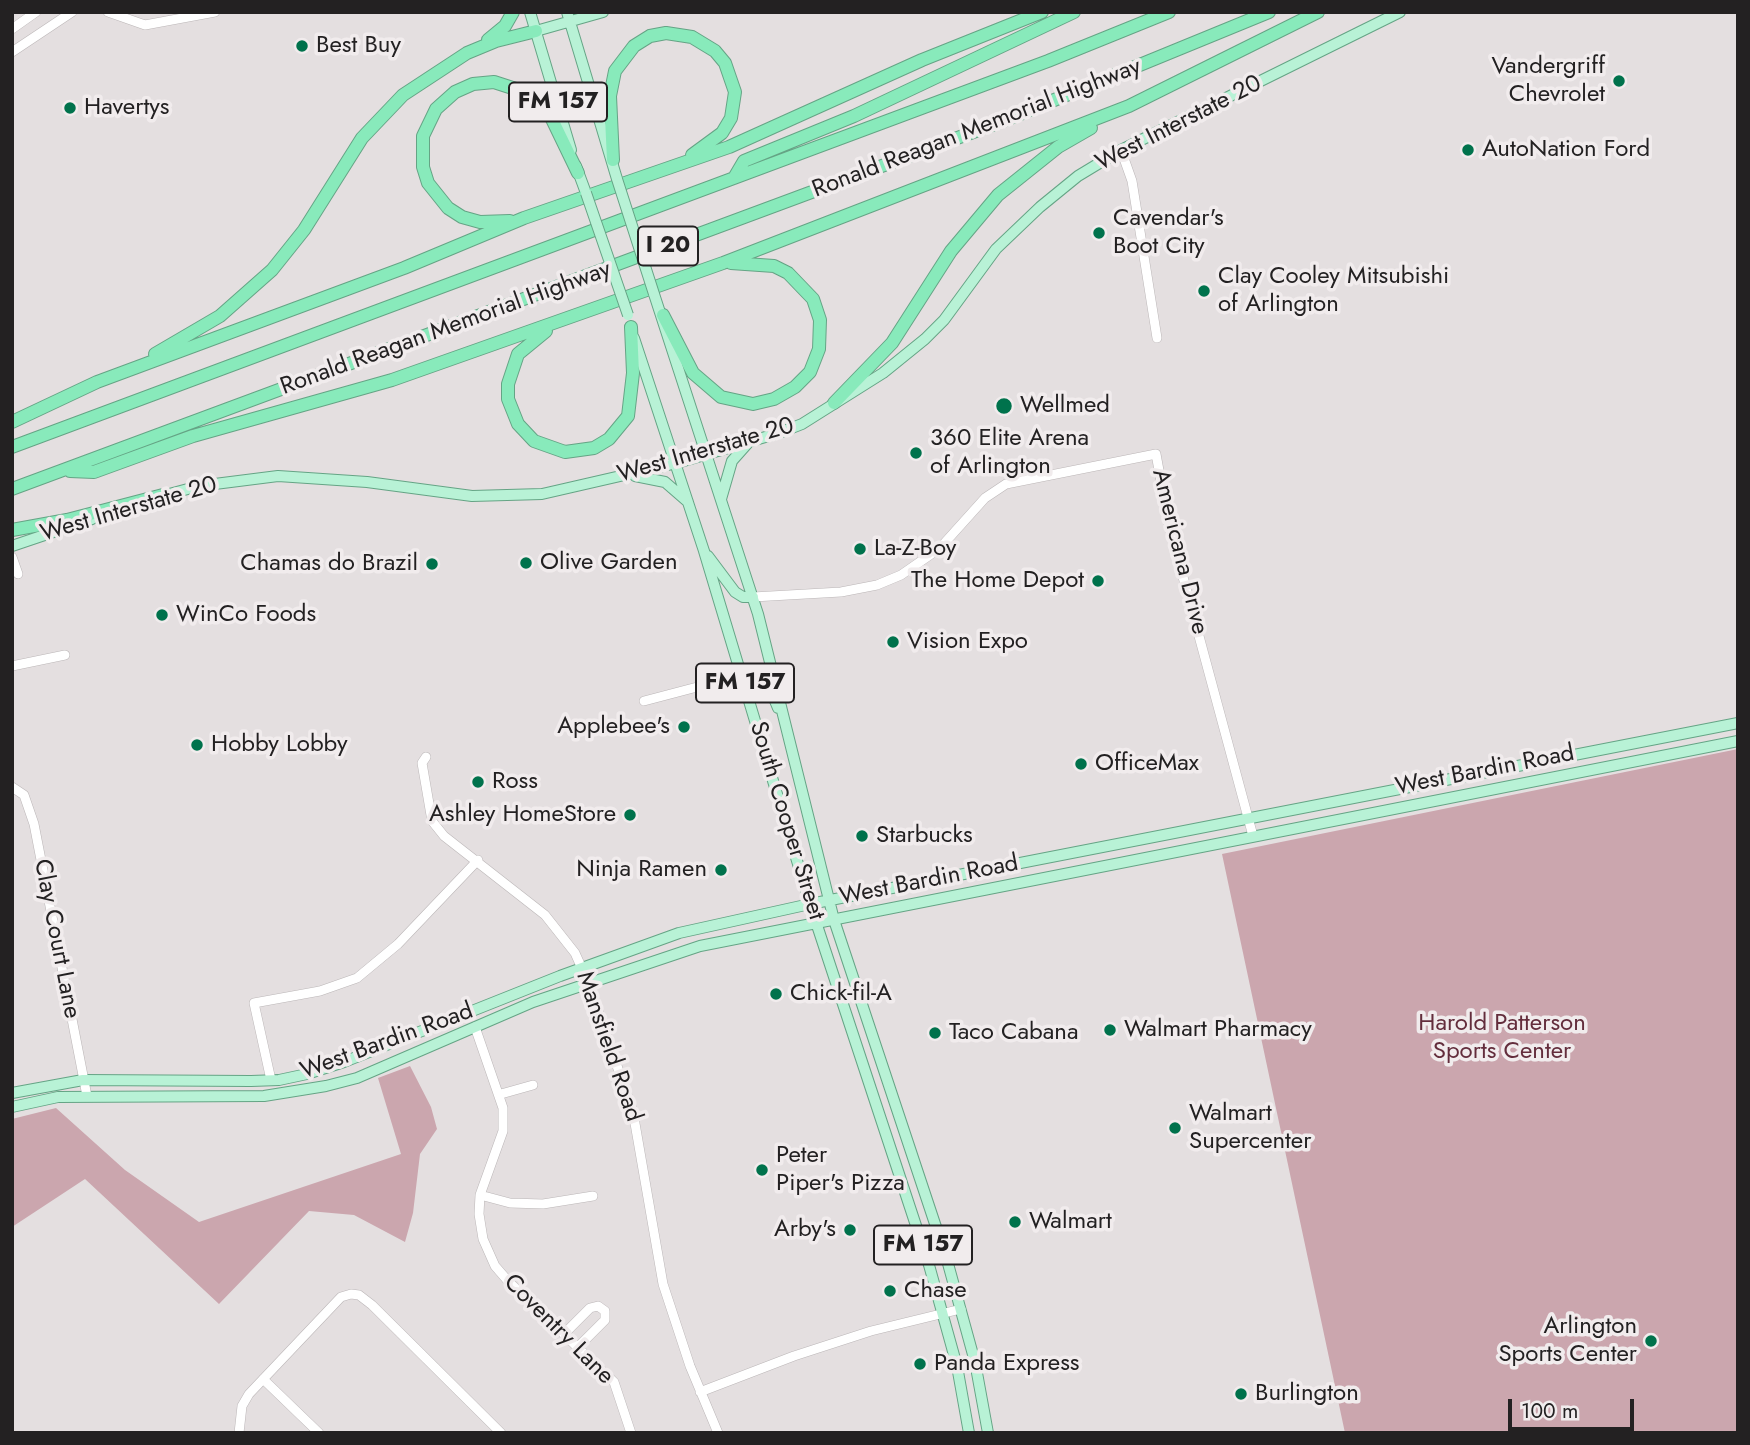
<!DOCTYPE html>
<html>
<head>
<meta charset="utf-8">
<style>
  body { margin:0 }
  #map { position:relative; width:1750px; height:1445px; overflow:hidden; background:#e4dfe0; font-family:Jost,sans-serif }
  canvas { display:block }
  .frame { position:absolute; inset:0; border:14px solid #232122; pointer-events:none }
  .scale { position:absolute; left:1508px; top:1399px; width:126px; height:32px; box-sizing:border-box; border:4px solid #232122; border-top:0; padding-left:9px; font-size:21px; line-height:24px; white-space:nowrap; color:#232122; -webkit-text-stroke:5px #f1eced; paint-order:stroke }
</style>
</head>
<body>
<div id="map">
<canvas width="1750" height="1445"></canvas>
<div class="frame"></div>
<div class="scale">100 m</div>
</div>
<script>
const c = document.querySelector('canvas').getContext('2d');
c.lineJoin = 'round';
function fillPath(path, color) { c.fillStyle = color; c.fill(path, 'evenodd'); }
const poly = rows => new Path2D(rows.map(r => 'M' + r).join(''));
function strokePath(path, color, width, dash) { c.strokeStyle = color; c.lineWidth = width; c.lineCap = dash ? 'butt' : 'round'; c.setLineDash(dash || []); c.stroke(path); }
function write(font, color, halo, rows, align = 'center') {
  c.font = font + ' Jost,sans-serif'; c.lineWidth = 7; c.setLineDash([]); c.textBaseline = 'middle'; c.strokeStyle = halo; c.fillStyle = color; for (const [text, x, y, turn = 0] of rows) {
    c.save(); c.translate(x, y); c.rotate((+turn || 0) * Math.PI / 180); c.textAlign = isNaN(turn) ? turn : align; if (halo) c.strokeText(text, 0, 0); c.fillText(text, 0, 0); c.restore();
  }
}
const green = poly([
  [1738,749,1738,1433,1345,1433,1222,854],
  [410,1066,431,1107,437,1129,420,1154,413,1213,405,1242,354,1215,309,1211,219,1304,85,1179,12,1227,12,1119,56,1108,125,1170,199,1222,401,1154,378,1078]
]);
const minor = poly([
  [108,12,145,25,215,12],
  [12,29,36,12],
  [12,52,72,12],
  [1121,150,1132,181,1157,338],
  [12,557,18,574],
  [753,597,841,592,877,585,901,575,940,548,985,498,1006,484,1156,454,1169,525,1253,836],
  [12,666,65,655],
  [644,701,701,686,744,683],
  [426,757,422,763,432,821,444,836,545,915,575,953,588,982,633,1112,663,1284,690,1366,718,1433],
  [12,787,24,795,34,824,87,1096],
  [475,1027,503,1108,503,1131,480,1195,479,1214,483,1239,495,1266,508,1281,614,1382,631,1433],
  [271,1080,254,1003,320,991,357,978,398,944,478,860],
  [501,1094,533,1085],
  [480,1195,510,1203,543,1204,593,1196],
  [564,1334,590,1308,598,1306,605,1311,605,1320,578,1347],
  [263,1379,319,1433],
  [700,1392,794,1356,871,1331,961,1309],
  [239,1433,242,1406,249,1394,341,1297,351,1294,359,1295,372,1305,501,1433]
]);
const major = poly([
  [530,12,571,150],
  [567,12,617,179],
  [536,31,603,12],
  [576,166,586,193],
  [654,294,758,614,834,920,947,1260,975,1362,988,1433],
  [634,338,704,551,810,904,929,1265,957,1366,969,1433],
  [635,476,665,482,688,502],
  [158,497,199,486,278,476,367,482,472,496,542,494,677,463,779,433,802,424,883,373,925,339,944,320,996,249,1040,207,1078,176,1121,150,1400,12],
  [721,499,732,461,748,443],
  [12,546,92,519],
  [708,556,735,592,743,597,753,597],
  [744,683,764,686,773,696,778,708],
  [12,1093,83,1080,251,1081,279,1080,307,1074,344,1062,560,976,679,933,810,904,1738,723],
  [12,1107,58,1097,264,1096,326,1086,357,1078,533,1002,700,946,1738,741]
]);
const highway = poly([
  [488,40,505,26,513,12],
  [613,160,610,96,615,71,634,46,650,36,666,33,692,37,715,51,725,63,735,92,731,118,722,133,692,155],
  [734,178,744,161,854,116,1074,12],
  [510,221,480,222,462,217,448,208,428,183,423,167,423,136,436,109,455,92,473,84,494,82,528,93,550,115,578,173],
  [663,315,693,373,721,397,753,404,774,399,795,387,810,372,819,349,820,320,813,299,788,273,774,266,731,263],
  [546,331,518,354,508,384,508,399,518,424,534,441,565,452,594,448,609,439,628,416,633,373,631,327],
  [155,354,220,316,272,270,304,230,362,138,403,95,467,53,496,41,536,31],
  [834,403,892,343,951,251,998,195,1058,147,1091,128],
  [12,422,97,382,404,268,524,218,729,147,922,60,1042,12],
  [12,447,1048,61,1169,12],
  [70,471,94,472,193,436,392,380,723,263,1129,106,1318,12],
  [12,489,1003,121,1269,12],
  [12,530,67,520,163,495]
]);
const majorBridge = poly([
  [617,179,654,294],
  [586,193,628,315]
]);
const markers = [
  [302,46,7,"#00724c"],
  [1619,81,7,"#00724c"],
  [70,108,7,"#00724c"],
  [1468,150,7,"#00724c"],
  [1099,233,7,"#00724c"],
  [1204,291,7,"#00724c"],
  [1004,406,9,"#00724c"],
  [916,453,7,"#00724c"],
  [860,549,7,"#00724c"],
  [526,563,7,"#00724c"],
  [432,564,7,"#00724c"],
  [1098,581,7,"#00724c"],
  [162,615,7,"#00724c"],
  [893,642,7,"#00724c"],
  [684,727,7,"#00724c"],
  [197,745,7,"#00724c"],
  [1081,764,7,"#00724c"],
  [478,782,7,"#00724c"],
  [630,815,7,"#00724c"],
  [862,836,7,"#00724c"],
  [721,870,7,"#00724c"],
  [776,994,7,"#00724c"],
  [1110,1030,7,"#00724c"],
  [935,1033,7,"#00724c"],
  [1175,1128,7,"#00724c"],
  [762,1170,7,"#00724c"],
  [1015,1222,7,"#00724c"],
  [850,1230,7,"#00724c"],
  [890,1291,7,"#00724c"],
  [1651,1341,7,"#00724c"],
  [920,1364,7,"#00724c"],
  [1241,1394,7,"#00724c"]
];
const shields = [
  [558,102,98],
  [668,246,60],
  [745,683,98],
  [923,1245,98]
];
const shieldNames = [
  ["FM 157",558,102],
  ["I 20",668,246],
  ["FM 157",745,683],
  ["FM 157",923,1245]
];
const poiNames = [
  ["Best Buy",316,46],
  ["Vandergriff",1605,67,"right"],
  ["Chevrolet",1605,95,"right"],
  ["Havertys",84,108],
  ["AutoNation Ford",1482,150],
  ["Cavendar's",1113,219],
  ["Boot City",1113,247],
  ["Clay Cooley Mitsubishi",1218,277],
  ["of Arlington",1218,305],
  ["Wellmed",1020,406],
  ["360 Elite Arena",930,439],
  ["of Arlington",930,467],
  ["La-Z-Boy",874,549],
  ["Olive Garden",540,563],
  ["Chamas do Brazil",418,564,"right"],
  ["The Home Depot",1084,581,"right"],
  ["WinCo Foods",176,615],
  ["Vision Expo",907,642],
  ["Applebee's",670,727,"right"],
  ["Hobby Lobby",211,745],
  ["OfficeMax",1095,764],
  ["Ross",492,782],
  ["Ashley HomeStore",616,815,"right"],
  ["Starbucks",876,836],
  ["Ninja Ramen",707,870,"right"],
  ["Chick-fil-A",790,994],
  ["Walmart Pharmacy",1124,1030],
  ["Taco Cabana",949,1033],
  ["Walmart",1189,1114],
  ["Supercenter",1189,1142],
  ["Peter",776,1156],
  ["Piper's Pizza",776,1184],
  ["Walmart",1029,1222],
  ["Arby's",836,1230,"right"],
  ["Chase",904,1291],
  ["Arlington",1637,1327,"right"],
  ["Sports Center",1637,1355,"right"],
  ["Panda Express",934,1364],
  ["Burlington",1255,1394]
];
const streetNames = [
  ["West Interstate 20",1179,124,-27],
  ["Ronald Reagan Memorial Highway",977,129,-21],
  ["Ronald Reagan Memorial Highway",446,329,-20],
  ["West Interstate 20",706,451,-16],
  ["West Interstate 20",129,510,-16],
  ["Americana Drive",1179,552,76],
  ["West Bardin Road",1485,771,-11],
  ["South Cooper Street",786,821,73],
  ["West Bardin Road",929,881,-11],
  ["Clay Court Lane",56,939,79],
  ["West Bardin Road",387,1042,-20],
  ["Mansfield Road",608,1047,71],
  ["Coventry Lane",558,1330,45]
];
const parkNames = [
  ["Harold Patterson",1502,1024],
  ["Sports Center",1502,1052]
];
fillPath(green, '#cba6ae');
strokePath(minor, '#bbb6b7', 10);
strokePath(major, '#65a485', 12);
strokePath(highway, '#65a485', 14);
strokePath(minor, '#fff', 9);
strokePath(major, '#b8f2d6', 10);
strokePath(highway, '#88eabb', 12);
strokePath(majorBridge, '#65a485', 12, []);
strokePath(majorBridge, '#b8f2d6', 10);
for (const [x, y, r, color] of markers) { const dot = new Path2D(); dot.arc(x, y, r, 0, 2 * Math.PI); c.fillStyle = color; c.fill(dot); strokePath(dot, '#f1eced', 2.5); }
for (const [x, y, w] of shields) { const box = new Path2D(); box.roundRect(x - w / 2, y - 19.5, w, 39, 5); c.fillStyle = '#f1eced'; c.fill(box); strokePath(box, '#232122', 2); }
write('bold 23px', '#232122', null, shieldNames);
write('24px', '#232122', '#f1eced', poiNames, 'left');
write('24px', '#232122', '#f1eced', streetNames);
write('24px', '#632d3c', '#f1eced', parkNames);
</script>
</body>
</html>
